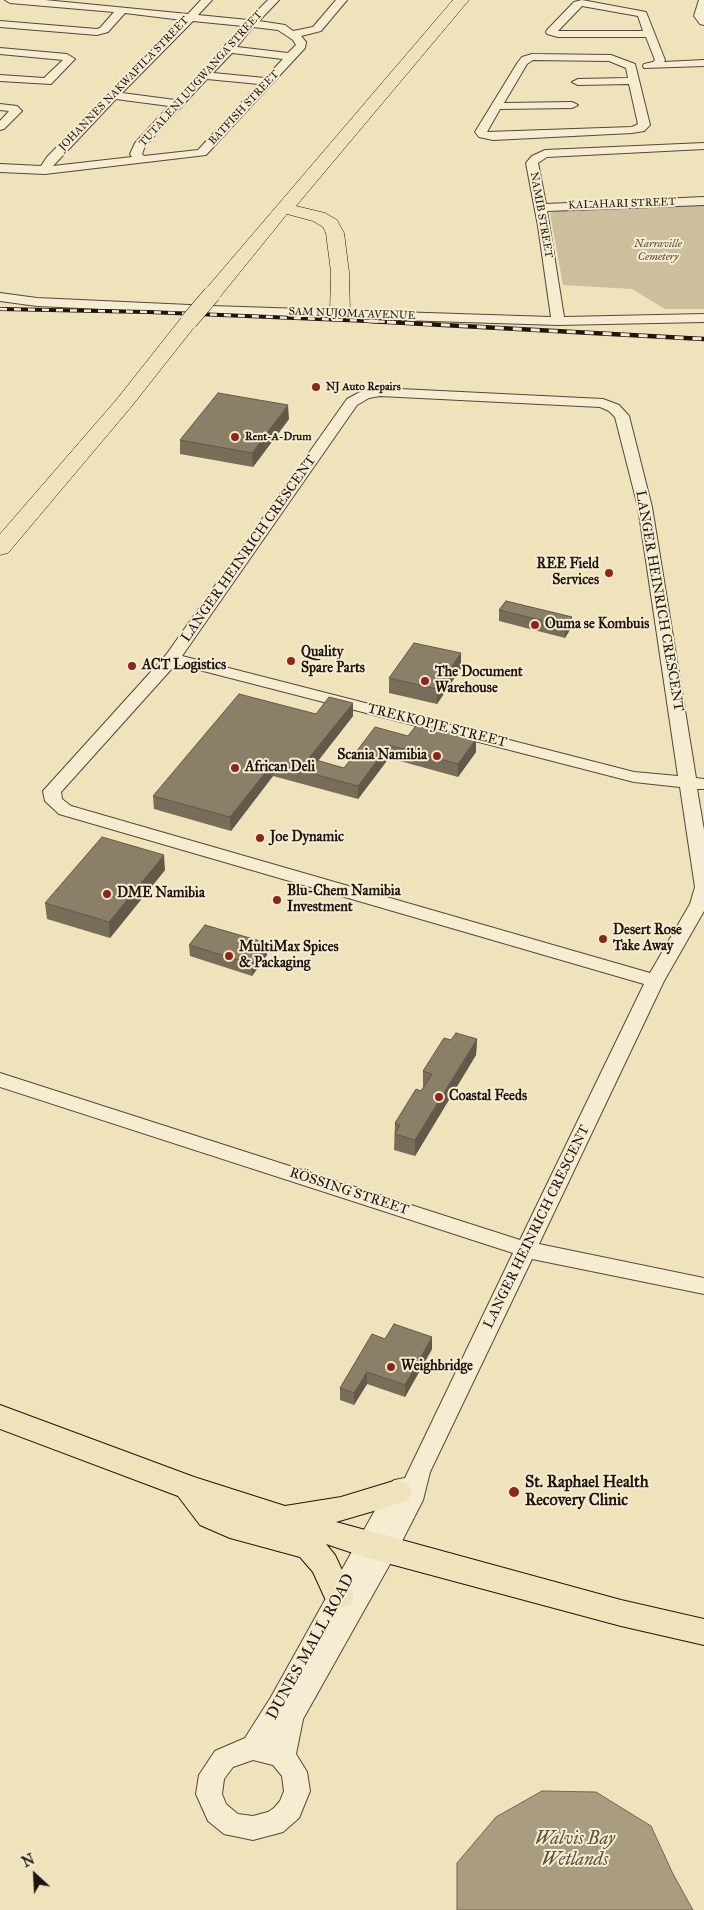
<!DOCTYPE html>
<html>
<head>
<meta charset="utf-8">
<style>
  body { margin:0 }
  #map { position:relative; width:704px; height:1910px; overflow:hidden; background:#f0e2ba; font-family:"IM FELL Great Primer",serif }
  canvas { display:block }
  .north { position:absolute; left:10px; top:1850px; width:50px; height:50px; -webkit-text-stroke:4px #f5ecd2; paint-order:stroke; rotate:335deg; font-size:14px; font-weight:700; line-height:20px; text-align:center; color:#20140f }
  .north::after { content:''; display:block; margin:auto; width:18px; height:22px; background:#20140f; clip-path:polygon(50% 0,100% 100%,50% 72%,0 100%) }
</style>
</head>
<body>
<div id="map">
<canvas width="704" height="1910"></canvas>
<div class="north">N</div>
</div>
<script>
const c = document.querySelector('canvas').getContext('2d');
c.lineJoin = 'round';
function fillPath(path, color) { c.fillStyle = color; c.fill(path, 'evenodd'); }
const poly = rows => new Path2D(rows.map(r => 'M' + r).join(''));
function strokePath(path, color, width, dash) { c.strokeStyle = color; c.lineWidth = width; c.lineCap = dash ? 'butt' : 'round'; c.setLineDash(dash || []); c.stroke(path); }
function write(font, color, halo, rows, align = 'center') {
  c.font = font + ' "IM FELL Great Primer",serif'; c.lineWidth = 4; c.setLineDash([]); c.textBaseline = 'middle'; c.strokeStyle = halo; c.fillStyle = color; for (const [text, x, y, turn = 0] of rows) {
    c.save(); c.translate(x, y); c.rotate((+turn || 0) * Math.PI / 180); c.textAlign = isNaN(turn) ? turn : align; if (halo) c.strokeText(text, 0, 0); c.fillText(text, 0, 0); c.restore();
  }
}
const green = poly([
  [704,203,704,309,665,309,632,289,563,285,550,213,558,210]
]);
const water = poly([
  [542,1791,596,1792,651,1826,673,1874,693,1910,457,1910,457,1863,496,1817,542,1791]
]);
const minor = poly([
  [5,0,45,0,188,14,201,0,212,0,198,15,248,20,268,0,279,0,259,21,285,25,293,31,313,27,336,0,347,0,321,31,301,36,306,42,305,48,206,155,45,174,0,172,0,164,41,166,47,157,182,20,125,13,108,32,97,35,0,27,0,21,97,29,100,28,114,12,10,3,5,0],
  [193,21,243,26,175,100,122,93,193,21],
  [253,27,278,30,293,40,296,45,288,53,237,47,253,27],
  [232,53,283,59,265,78,213,73,232,53],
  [207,79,259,84,198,150,144,156,142,154,145,146,207,79],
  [116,99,169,106,135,143,130,154,132,157,53,166,116,99],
  [582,0,646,12,665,60,664,62,704,60,704,66,644,68,643,66,644,64,653,62,655,60,646,37,558,37,547,34,546,32,547,30,574,2,582,0],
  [582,6,638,16,643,31,558,31,582,6],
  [699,0,704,0,704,25,700,24,694,16,699,0],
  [0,48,67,54,75,59,51,84,0,81,0,75,44,78,63,60,0,54,0,48],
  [532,54,611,55,635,64,650,125,644,131,632,133,493,140,479,137,475,132,518,62,522,57,532,54],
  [533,60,609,61,626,68,628,78,578,79,572,82,578,85,629,84,638,124,632,127,487,132,500,109,572,108,578,105,572,102,504,103,527,64,533,60],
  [0,104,17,106,22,111,4,129,0,130,0,121,9,111,0,110,0,104],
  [704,143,704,149,547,157,538,163,546,204,704,197,704,205,547,211,564,317,704,314,704,322,558,325,211,314,37,306,0,301,0,293,37,298,211,306,551,317,538,226,526,163,532,156,545,150,704,143],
  [380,388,603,399,619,405,629,416,652,507,696,778,704,779,704,789,697,789,704,830,704,911,664,981,539,1244,704,1278,704,1294,532,1259,430,1472,423,1500,394,1557,303,1719,296,1754,307,1772,310,1791,299,1818,283,1832,253,1840,224,1834,208,1821,196,1794,199,1775,215,1751,245,1738,271,1697,389,1485,394,1480,405,1478,513,1253,0,1087,0,1073,520,1240,644,984,59,814,45,801,43,791,166,655,347,399,360,392,380,388],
  [380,396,600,407,609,411,615,417,638,507,678,776,634,772,182,656,357,405,369,398,380,396],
  [176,664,634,782,680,787,695,887,690,904,650,973,71,806,62,799,61,792,176,664],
  [253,1760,273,1765,282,1776,284,1791,280,1801,274,1808,268,1812,253,1816,238,1814,233,1810,226,1804,222,1794,224,1779,233,1767,253,1760]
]);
const major = poly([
  [0,1405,194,1477,285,1506,341,1497,397,1480,408,1483,412,1492,408,1501,336,1522,621,1600,704,1619,704,1645,621,1626,368,1558,326,1544,335,1555,354,1596,350,1605,339,1609,328,1605,313,1572,300,1557,230,1538,200,1525,178,1496,0,1429,0,1405]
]);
const highway = poly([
  [453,0,469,0,296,206,325,213,337,220,344,233,349,272,350,314,347,318,340,320,333,318,330,314,331,272,326,233,323,227,313,221,287,214,219,298,212,300,205,298,202,294,205,290,453,0],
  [189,315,196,317,199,321,131,407,8,553,0,555,0,534,117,399,182,317,189,315]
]);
const railFar1 = poly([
  [0,309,148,312,392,322]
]);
const rail = poly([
  [369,321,704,339]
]);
const highwayBridge = poly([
  [189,321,212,294]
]);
const wall = poly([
  [289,419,253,467,180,454,180,440],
  [506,601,571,628,565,638,499,621,499,610],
  [461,653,461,668,437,704,389,693,389,678],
  [316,714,353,716,318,761,344,768,408,736,476,739,476,752,458,777,389,758,358,799,273,776,231,831,154,809,153,796],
  [165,870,110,938,47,919,45,903],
  [267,943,267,955,252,976,190,956,189,945],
  [477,1039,476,1055,415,1156,394,1150,395,1123,424,1087,423,1087,423,1071,451,1040],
  [385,1339,432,1349,405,1397,367,1384,354,1405,340,1400,340,1388]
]);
const shadedWall = poly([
  [288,405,289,419,253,467,252,453],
  [572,617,571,628,565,638,565,626],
  [461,653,461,668,437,704,437,689],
  [353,703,353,716,310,771,309,758],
  [476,739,476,752,458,777,458,764],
  [389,745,389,758,358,799,358,786],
  [273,763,273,776,231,831,230,817],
  [164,855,165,870,110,938,109,922],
  [267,943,267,955,252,976,252,964],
  [477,1039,476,1055,415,1156,415,1140],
  [432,1337,432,1349,405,1397,405,1385],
  [367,1372,367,1384,354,1405,354,1393]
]);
const building = poly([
  [218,393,288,405,252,453,180,440,218,393],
  [506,601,572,617,565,626,499,610,506,601],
  [414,643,461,653,437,689,389,678,414,643],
  [239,694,316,714,329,697,353,703,309,758,344,768,375,727,408,736,418,723,476,739,458,764,389,745,358,786,273,763,230,817,153,796,239,694],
  [102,837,164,855,109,922,45,903,102,837],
  [205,925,267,943,252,964,189,945,205,925],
  [456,1033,477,1039,415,1140,395,1134,400,1125,395,1123,416,1089,421,1091,432,1074,423,1071,444,1038,451,1040,456,1033],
  [394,1324,432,1337,405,1385,367,1372,354,1393,340,1388,372,1334,385,1339,394,1324]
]);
const markers = [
  [316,387,5,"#8f2418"],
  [235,437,5,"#8f2418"],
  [609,573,5,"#8f2418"],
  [535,625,5,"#8f2418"],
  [291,661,5,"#8f2418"],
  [132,666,5,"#8f2418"],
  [425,681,5,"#8f2418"],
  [437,756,5,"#8f2418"],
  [235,768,5,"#8f2418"],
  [260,838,5,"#8f2418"],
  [107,894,5,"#8f2418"],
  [277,900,5,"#8f2418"],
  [603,939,5,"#8f2418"],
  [229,956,5,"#8f2418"],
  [439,1097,5,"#8f2418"],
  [391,1367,5,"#8f2418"],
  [514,1492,6,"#8f2418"]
];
const farStreetnames = [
  ["TUTALENI UUGWANGA STREET",201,79,-48],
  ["JOHANNES NAKWAFILA STREET",124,84,-46],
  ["BATFISH STREET",244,108,-47],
  ["KALAHARI STREET",622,204,-2],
  ["NAMIB STREET",541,215,80],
  ["SAM NUJOMA AVENUE",352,314,2]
];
const farParknames = [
  ["Narraville",658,244],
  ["Cemetery",658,257]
];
const farPoinames = [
  ["NJ Auto Repairs",326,387],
  ["Rent-A-Drum",245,437]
];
const streetNames = [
  ["LANGER HEINRICH CRESCENT",249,549,-55],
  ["LANGER HEINRICH CRESCENT",659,601,80],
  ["TREKKOPJE STREET",437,726,14],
  ["RÖSSING STREET",349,1192,18],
  ["LANGER HEINRICH CRESCENT",537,1227,-64]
];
const poiNames = [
  ["REE Field",599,565,"right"],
  ["Services",599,581,"right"],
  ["Ouma se Kombuis",545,625],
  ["Quality",301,653],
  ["Spare Parts",301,669],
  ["ACT Logistics",142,666],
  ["The Document",435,673],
  ["Warehouse",435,689],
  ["Scania Namibia",427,756,"right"],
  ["African Deli",245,768],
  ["Joe Dynamic",270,838],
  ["Blu-Chem Namibia",287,892],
  ["Investment",287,908],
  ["DME Namibia",117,894],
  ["Desert Rose",613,931],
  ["Take Away",613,947],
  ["MultiMax Spices",239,948],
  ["& Packaging",239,964],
  ["Coastal Feeds",449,1097],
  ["Weighbridge",401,1367]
];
const nearPoinames = [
  ["St. Raphael Health",525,1483],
  ["Recovery Clinic",525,1501]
];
const nearStreetnames = [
  ["DUNES MALL ROAD",311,1647,-61]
];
const nearWaternames = [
  ["Walvis Bay",575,1840],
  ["Wetlands",575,1861]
];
fillPath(green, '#cdbf9d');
fillPath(water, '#a99c80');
strokePath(water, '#726653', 1);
strokePath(minor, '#54483a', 2);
strokePath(major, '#20140f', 2);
strokePath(highway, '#20140f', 1);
fillPath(minor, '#f5ecd2');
fillPath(major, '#f0e2ba');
fillPath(highway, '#f0e2ba');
strokePath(railFar1, '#20140f', 4);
strokePath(rail, '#20140f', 4.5);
strokePath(railFar1, '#f5ecd2', 2.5, [7]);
strokePath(rail, '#f5ecd2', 3, [9]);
strokePath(highwayBridge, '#20140f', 18, []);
strokePath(highwayBridge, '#f0e2ba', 17);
fillPath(wall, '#786d59');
fillPath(shadedWall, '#625949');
fillPath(building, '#8c7f68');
strokePath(building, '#625949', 1);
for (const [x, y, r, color] of markers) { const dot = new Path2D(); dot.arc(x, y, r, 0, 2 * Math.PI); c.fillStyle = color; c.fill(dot); strokePath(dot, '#f5ecd2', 2); }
write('11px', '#20140f', '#f5ecd2', farStreetnames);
write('italic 11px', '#5d5041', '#f5ecd2', farParknames);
write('bold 11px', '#20140f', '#f5ecd2', farPoinames, 'left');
write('14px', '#20140f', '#f5ecd2', streetNames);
write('bold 14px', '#20140f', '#f5ecd2', poiNames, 'left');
write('bold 16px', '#20140f', '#f5ecd2', nearPoinames, 'left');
write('16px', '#20140f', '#f5ecd2', nearStreetnames);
write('italic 18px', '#5e5142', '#f5ecd2', nearWaternames);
</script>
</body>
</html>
